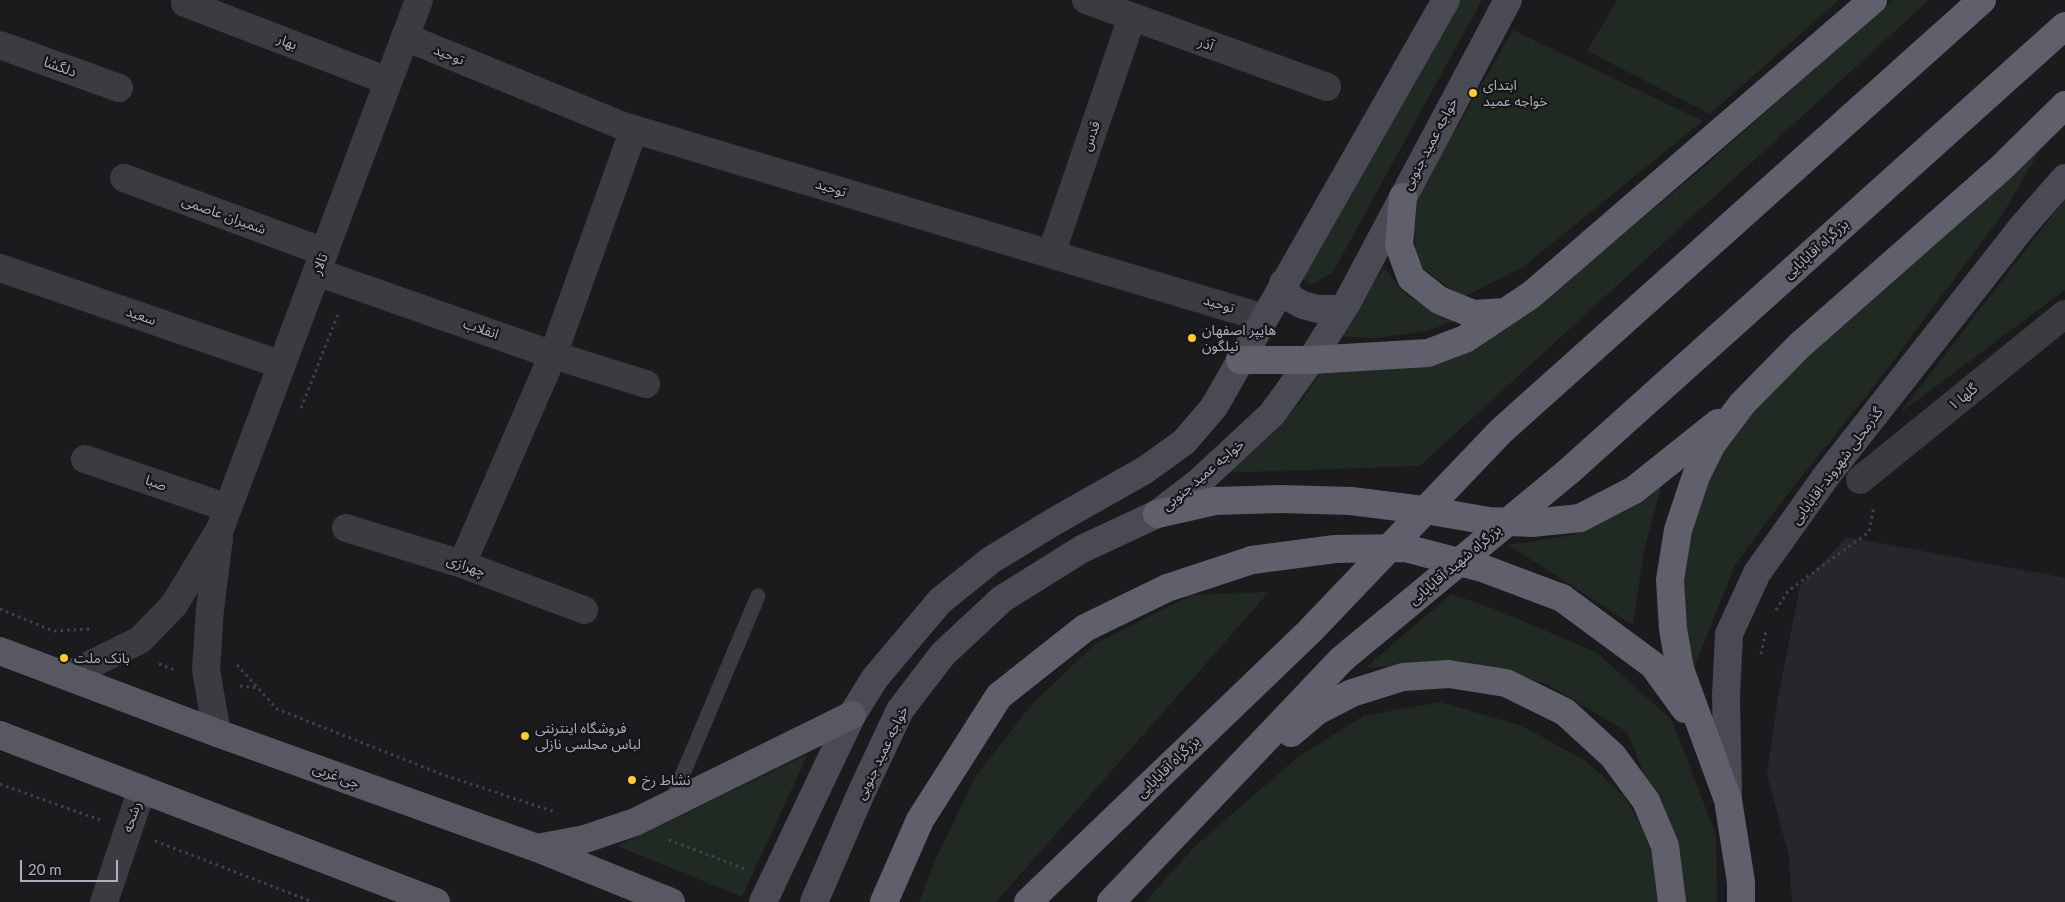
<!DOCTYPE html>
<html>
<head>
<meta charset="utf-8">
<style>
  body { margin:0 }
  #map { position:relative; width:2065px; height:902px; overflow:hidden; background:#1b1a1d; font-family:Lato,sans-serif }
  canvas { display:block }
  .scale { position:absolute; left:20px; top:860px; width:98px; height:22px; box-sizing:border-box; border:2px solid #acb0bd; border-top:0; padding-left:6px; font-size:15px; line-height:18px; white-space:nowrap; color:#acb0bd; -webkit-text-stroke:4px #161518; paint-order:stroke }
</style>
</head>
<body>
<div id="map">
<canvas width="2065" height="902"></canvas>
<div class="scale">20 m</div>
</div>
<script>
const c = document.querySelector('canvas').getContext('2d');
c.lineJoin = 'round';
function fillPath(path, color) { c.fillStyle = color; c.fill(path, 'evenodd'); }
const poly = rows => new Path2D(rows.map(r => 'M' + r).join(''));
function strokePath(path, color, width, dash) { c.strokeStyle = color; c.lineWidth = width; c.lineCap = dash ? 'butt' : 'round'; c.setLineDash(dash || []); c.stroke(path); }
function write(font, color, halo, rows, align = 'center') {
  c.font = font + ' Lato,"Noto Sans Arabic",sans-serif'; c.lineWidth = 4.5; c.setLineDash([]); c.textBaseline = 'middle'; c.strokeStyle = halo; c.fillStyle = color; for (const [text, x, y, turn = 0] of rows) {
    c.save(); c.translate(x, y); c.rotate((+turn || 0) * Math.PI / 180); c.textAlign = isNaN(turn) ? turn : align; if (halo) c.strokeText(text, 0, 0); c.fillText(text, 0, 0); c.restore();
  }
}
const built = poly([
  [1847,537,2065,578,2065,902,1792,902,1789,856,1767,775,1778,697,1800,586]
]);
const green = poly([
  [1455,0,1482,0,1333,272,1311,285,1299,276],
  [1617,0,1839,0,1710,114,1587,51],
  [1892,0,1929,0,1420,466,1221,473,1300,403,1324,368,1449,360,1536,307,1706,165],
  [1513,30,1703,121,1523,267,1462,298,1416,263,1413,204],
  [2044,143,2004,212,1886,371,1784,499,1735,565,1692,673,1676,582,1699,482,1746,407],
  [2065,199,2065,290,1899,414],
  [1384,268,1407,296,1456,321,1427,331,1376,338,1335,336],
  [1662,484,1644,551,1633,625,1508,545,1572,535,1626,511],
  [1269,592,996,902,919,902,936,858,976,776,1032,704,1095,644,1191,595],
  [1451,594,1492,608,1596,652,1672,720,1716,835,1717,902,1678,902,1679,860,1627,732,1547,684,1463,661,1365,668],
  [1441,702,1522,726,1586,761,1624,796,1642,827,1663,883,1662,902,1145,902,1194,847,1298,757,1363,716],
  [808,754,742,897,617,846]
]);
const path = poly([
  [301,408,339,312],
  [0,609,53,631,90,629],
  [1776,610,1788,591,1869,532,1874,506],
  [1761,654,1766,631],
  [159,664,177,671],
  [237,665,277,709,441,774,555,812],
  [240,686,257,688],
  [0,784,100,820],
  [669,840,745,869],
  [155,841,313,902]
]);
const service = poly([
  [671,802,758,596]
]);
const minor = poly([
  [1086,0,1327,87],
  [185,3,388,81],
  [405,37,623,126,1264,318],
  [0,45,119,88],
  [124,178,324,252],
  [1051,254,1132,17],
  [0,268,282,365],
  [317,272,553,355,646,384],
  [85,459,228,508],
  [1860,480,2065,314],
  [346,528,462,564,584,610],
  [462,564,553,355,634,129]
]);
const tertiary = poly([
  [67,676,140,640,174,605,220,529,419,0],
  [217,733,206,670,210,609,219,539],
  [104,902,142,789]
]);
const secondary = poly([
  [1283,283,1290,298,1303,305,1318,309,1343,309],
  [1728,794,1726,695,1729,634,1757,573,1827,475,2023,226,2065,178],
  [763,902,852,715,875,678,940,601,991,560,1055,521,1145,470,1184,442,1214,407,1446,0],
  [814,902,862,791,900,710,943,654,1002,599,1082,549,1157,514,1200,481,1272,414,1311,360,1348,301,1508,0]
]);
const primary = poly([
  [0,651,217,733,537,848,671,902],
  [0,735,436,902],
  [537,848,585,839,635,822,852,715]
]);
const trunk = poly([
  [1403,197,1399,245,1411,278,1439,300,1473,314,1506,312],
  [1240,360,1311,360,1428,353,1465,339,1531,295,1873,0],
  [1157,514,1215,501,1280,499],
  [1580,518,1634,490,1718,423],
  [1562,598,1653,665,1685,709],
  [1291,733,1317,711,1352,693,1403,677,1449,674,1506,683,1565,712,1613,756,1646,801,1665,846,1672,902],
  [884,902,920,820,999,696,1085,628,1167,588,1252,560],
  [1028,902,1309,632,1501,431,1982,0],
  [1111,902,1342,659,1568,472,2065,26],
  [1741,902,1741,882,1728,800,1680,669,1673,629,1670,580,1678,530,1696,476,1712,444,1742,404,1799,346,2001,168,2065,105]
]);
const trunkBridge = poly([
  [1280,499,1351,501,1431,511,1489,521,1532,523,1580,518],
  [1252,560,1335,549,1405,548,1482,568,1562,598]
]);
const markers = [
  [1473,93,5,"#ffcc30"],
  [1192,338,5,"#ffcc30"],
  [64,658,5,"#ffcc30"],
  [525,736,5,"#ffcc30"],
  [632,780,5,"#ffcc30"]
];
const streetNames = [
  ["بهار",287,42,21],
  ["آذر",1206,44,20],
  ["توحید",449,55,22],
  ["دلگشا",60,67,20],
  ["قدس",1091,136,-71],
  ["خواجه عمید جنوبی",1430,144,-62],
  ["توحید",831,188,17],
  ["شمیران عاصمی",224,215,20],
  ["بزرگراه آقابابایی",1816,249,-42],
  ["تالار",320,264,-69],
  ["توحید",1219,304,17],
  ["سعید",141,316,19],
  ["انقلاب",481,329,19],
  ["گلها ۱",1963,397,-39],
  ["گذرمحلی شهروند-اقابابایی",1837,466,-53],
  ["خواجه عمید جنوبی",1203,475,-40],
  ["صبا",156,483,19],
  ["بزرگراه شهید آقابابایی",1455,565,-40],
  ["چهرازی",466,566,19],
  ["خواجه عمید جنوبی",882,753,-64],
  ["بزرگراه آقابابایی",1168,767,-44],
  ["جی غربی",336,776,20],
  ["رشحه",132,817,-71]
];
const poiNames = [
  ["ابتدای",1483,85],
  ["خواجه عمید",1483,101],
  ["هایپر اصفهان",1202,330],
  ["نیلگون",1202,346],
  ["بانک ملت",74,658],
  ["فروشگاه اینترنتی",535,728],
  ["لباس مجلسی نازلی",535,744],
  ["نشاط رخ",642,780]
];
fillPath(built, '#27262a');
fillPath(green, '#202922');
strokePath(path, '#414349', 3, [2.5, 4]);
strokePath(service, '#3b3c42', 15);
strokePath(minor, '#3b3c42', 28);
strokePath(tertiary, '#3b3c42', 28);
strokePath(secondary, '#494a53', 28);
strokePath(primary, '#575862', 28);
strokePath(trunk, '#5f606b', 28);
strokePath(trunkBridge, '#5f606b', 28);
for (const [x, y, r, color] of markers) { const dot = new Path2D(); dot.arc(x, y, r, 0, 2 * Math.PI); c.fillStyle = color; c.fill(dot); strokePath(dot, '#161518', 2); }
write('14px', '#acb0bd', '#161518', streetNames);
write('14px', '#acb0bd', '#161518', poiNames, 'left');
</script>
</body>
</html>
